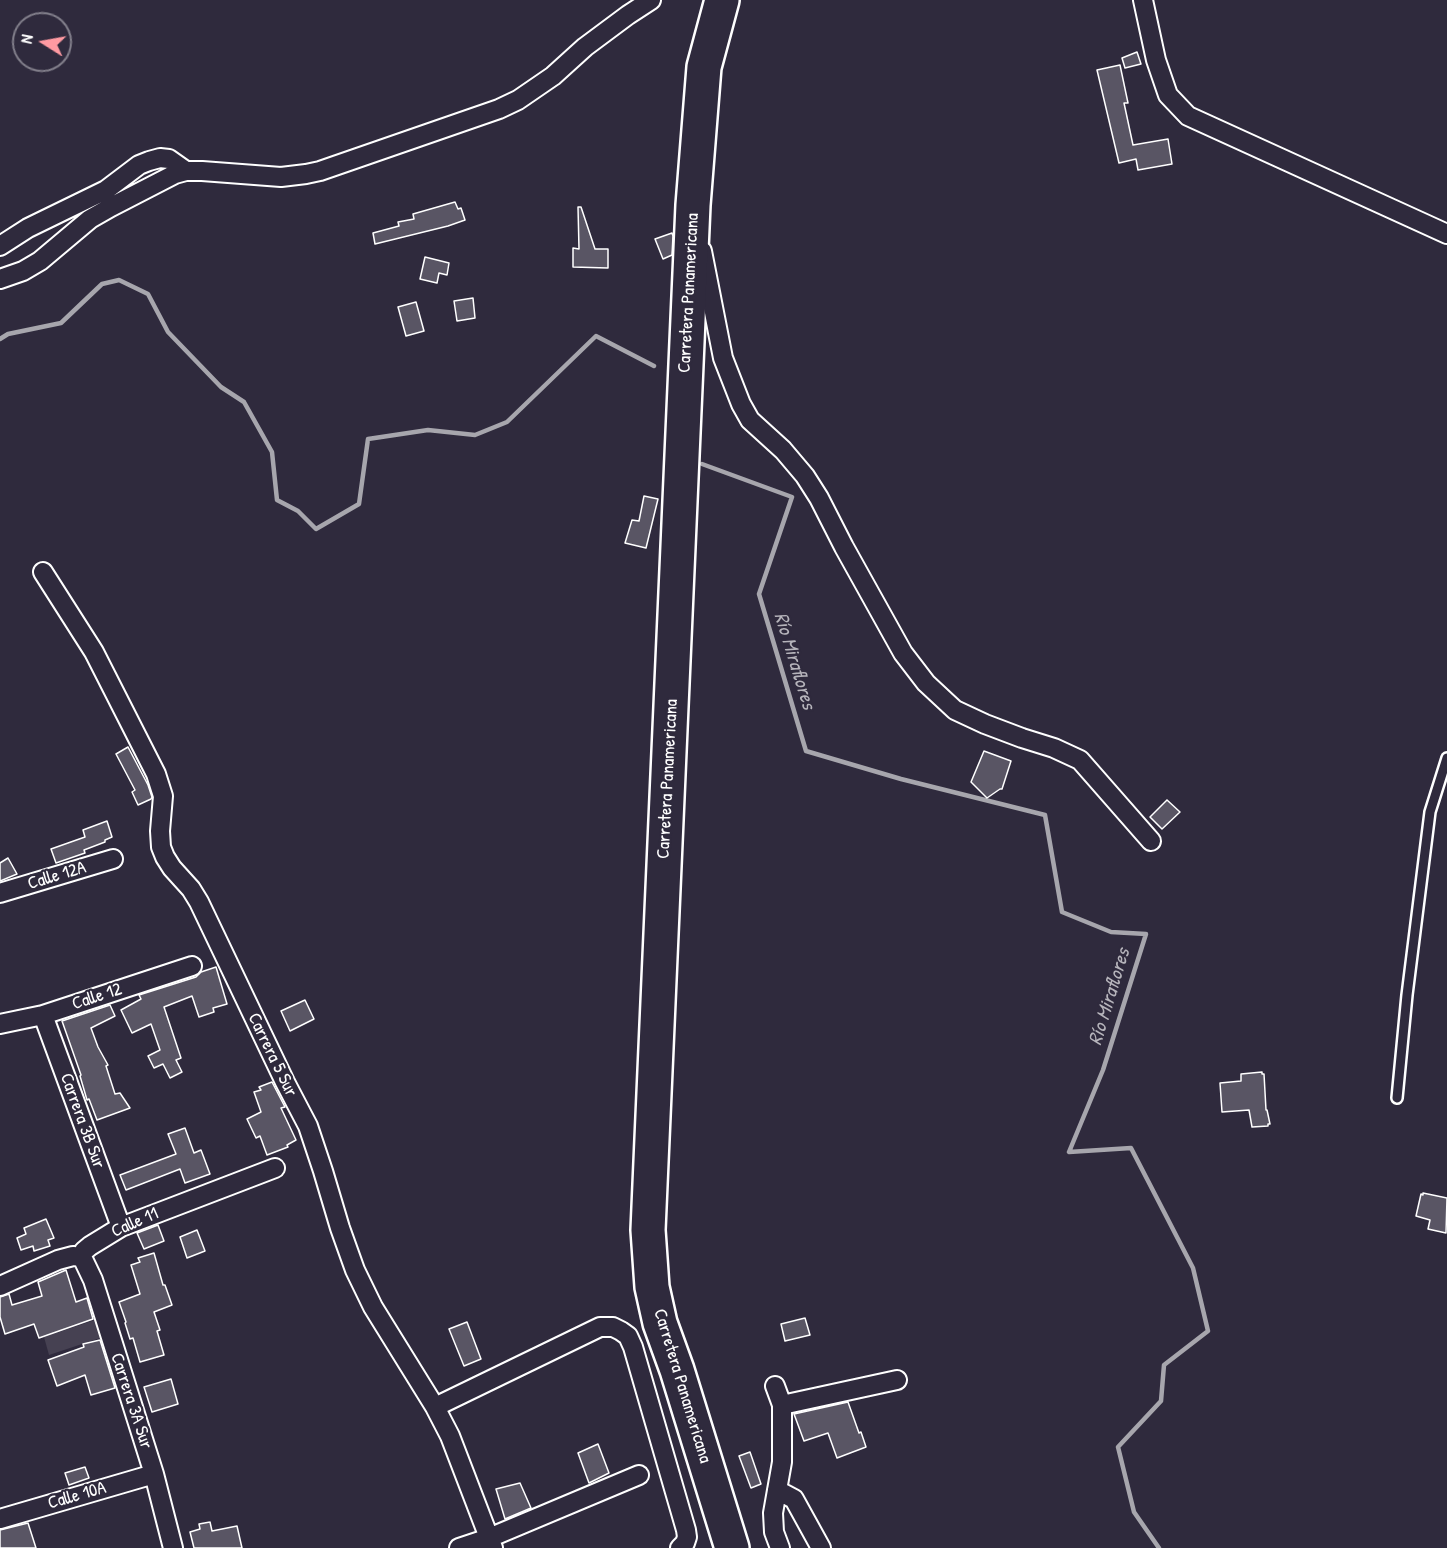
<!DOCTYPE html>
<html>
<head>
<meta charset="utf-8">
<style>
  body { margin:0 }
  #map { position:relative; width:1447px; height:1548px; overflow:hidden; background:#2f2a3d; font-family:"Patrick Hand",sans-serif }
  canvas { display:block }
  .north { position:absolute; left:12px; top:12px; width:60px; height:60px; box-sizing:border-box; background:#2f2a3d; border:2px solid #827f8b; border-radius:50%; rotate:281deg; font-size:16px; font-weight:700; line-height:24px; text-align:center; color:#fff }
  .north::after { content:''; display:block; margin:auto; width:21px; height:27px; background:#ff9aa2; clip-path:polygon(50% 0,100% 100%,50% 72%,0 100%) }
</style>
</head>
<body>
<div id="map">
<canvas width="1447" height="1548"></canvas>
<div class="north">N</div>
</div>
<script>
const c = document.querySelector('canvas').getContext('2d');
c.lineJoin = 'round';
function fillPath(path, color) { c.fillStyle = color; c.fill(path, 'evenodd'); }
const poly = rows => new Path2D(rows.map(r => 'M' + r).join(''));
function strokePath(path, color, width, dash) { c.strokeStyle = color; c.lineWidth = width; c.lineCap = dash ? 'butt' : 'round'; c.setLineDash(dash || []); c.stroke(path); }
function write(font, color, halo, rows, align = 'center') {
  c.font = font + ' "Patrick Hand",sans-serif'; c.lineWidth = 4.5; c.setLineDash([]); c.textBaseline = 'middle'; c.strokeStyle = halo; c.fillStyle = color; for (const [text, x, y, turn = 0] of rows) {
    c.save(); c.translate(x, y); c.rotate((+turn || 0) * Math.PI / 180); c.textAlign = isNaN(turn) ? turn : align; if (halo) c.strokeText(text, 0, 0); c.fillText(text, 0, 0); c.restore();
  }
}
const green = poly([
  [101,1318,106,1336,49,1355,44,1337]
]);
const stream = poly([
  [0,339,8,334,61,323,102,284,119,280,148,294,168,332,221,387,244,402,272,452,277,500,298,511,316,529,359,504,368,439,428,430,475,435,507,422,596,336,654,366],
  [702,464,792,497,759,594,806,751,901,779,1045,815,1062,912,1111,932,1146,934,1103,1070,1069,1152,1131,1148,1193,1268,1208,1331,1164,1365,1161,1401,1118,1447,1134,1512,1159,1548]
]);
const building = poly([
  [1137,52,1141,64,1125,68,1122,58,1137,52],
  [1120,65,1128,103,1124,103,1133,145,1168,139,1172,164,1138,170,1136,159,1119,163,1097,70,1120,65],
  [455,202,458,209,461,208,465,220,448,226,375,244,373,233,399,226,398,222,414,219,413,214,455,202],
  [578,207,581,207,595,249,608,249,608,268,573,267,573,248,579,249,578,207],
  [672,233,673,236,672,255,663,259,655,239,672,233],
  [425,257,449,263,447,275,439,273,437,283,420,279,425,257],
  [473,298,475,318,457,321,454,301,473,298],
  [416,302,424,331,406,336,398,307,416,302],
  [644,496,658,499,646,548,625,543,632,520,639,521,644,496],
  [128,747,148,785,152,797,151,799,138,805,132,792,135,790,116,754,128,747],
  [984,751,1011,761,1002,789,1000,789,987,798,971,782,984,751],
  [1167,800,1180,812,1162,829,1150,817,1167,800],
  [107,821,112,837,105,840,105,842,84,850,85,853,56,863,51,849,85,837,83,830,107,821],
  [8,858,17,874,0,881,0,863,8,858],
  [216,967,227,1004,213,1008,214,1012,199,1017,192,996,164,1007,181,1058,176,1060,182,1072,170,1078,163,1064,154,1068,148,1056,160,1050,151,1024,132,1033,121,1010,141,999,139,995,196,977,201,972,216,967],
  [305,1000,314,1019,290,1031,281,1011,305,1000],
  [110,1005,115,1016,91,1028,98,1047,108,1065,106,1066,115,1094,120,1093,130,1108,97,1120,89,1099,87,1100,80,1076,81,1075,62,1021,110,1005],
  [1262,1072,1262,1074,1264,1074,1266,1110,1267,1110,1270,1124,1268,1124,1268,1126,1252,1127,1249,1110,1222,1112,1220,1083,1241,1081,1241,1074,1262,1072],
  [272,1082,285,1107,281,1108,296,1140,287,1145,288,1147,267,1155,260,1136,256,1138,247,1119,261,1112,254,1092,261,1090,259,1087,272,1082],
  [185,1128,194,1153,201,1150,210,1174,185,1183,180,1169,126,1190,120,1175,176,1154,168,1134,185,1128],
  [1423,1193,1447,1198,1446,1233,1428,1229,1430,1220,1416,1216,1421,1194,1423,1195,1423,1193],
  [46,1219,54,1238,48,1240,50,1246,34,1251,33,1246,21,1250,17,1238,26,1234,24,1228,46,1219],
  [158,1225,164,1241,144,1249,137,1233,158,1225],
  [197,1230,205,1251,187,1258,180,1237,197,1230],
  [154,1253,163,1285,165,1285,172,1305,154,1312,160,1330,157,1331,164,1355,140,1362,133,1338,130,1339,125,1323,126,1322,119,1302,140,1294,131,1265,140,1262,138,1258,154,1253],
  [66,1270,76,1302,87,1298,93,1319,39,1338,34,1324,5,1334,0,1317,0,1297,9,1294,12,1305,42,1296,38,1282,66,1270],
  [805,1318,810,1335,785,1341,781,1324,805,1318],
  [467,1322,481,1359,464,1366,449,1329,467,1322],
  [100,1340,115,1388,91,1395,85,1375,57,1386,48,1360,84,1347,83,1344,100,1340],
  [171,1379,178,1404,152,1412,144,1387,171,1379],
  [848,1402,859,1433,861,1432,866,1447,837,1458,828,1433,804,1441,794,1414,848,1402],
  [598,1444,609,1473,589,1483,578,1453,598,1444],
  [750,1452,761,1484,751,1488,739,1456,750,1452],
  [85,1467,89,1478,69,1485,65,1473,85,1467],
  [520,1483,531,1508,505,1519,496,1489,520,1483],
  [210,1522,212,1531,237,1526,242,1548,194,1548,190,1532,200,1529,199,1524,210,1522],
  [28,1523,36,1548,0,1548,0,1530,28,1523]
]);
const lane = poly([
  [1397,1098,1407,995,1430,812,1447,758]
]);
const street = poly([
  [1143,0,1156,60,1168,95,1188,116,1447,234],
  [0,246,28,228,106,190,139,165,149,161,160,158,169,159,186,171],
  [702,251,723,358,741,404,750,420,783,450,805,476,819,498,844,547,903,653,926,683,955,710,985,724,1022,738,1054,748,1080,760,1151,841],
  [0,279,23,271,40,261,90,219,111,207,175,174,186,171,202,171,281,177,306,174,320,171,499,109,518,100,553,76,585,47,628,15,651,0],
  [43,572,94,652,156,774,163,796,160,831,161,847,165,857,172,868,191,889,199,902,285,1082,308,1126,323,1171,340,1228,355,1270,373,1307,435,1407,450,1436,493,1548],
  [0,893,113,859],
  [43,1015,121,1227],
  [0,1024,43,1015,192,966],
  [82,1257,93,1280,154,1474,173,1548],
  [82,1257,84,1251,90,1246,121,1227,275,1168],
  [0,1286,58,1260,73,1256,82,1257],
  [775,1386,782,1405,782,1462,773,1513,774,1532,780,1548],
  [782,1405,897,1380],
  [435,1407,600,1327,613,1327,621,1331,628,1336,633,1347,686,1530,687,1537,685,1543,680,1548],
  [777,1490,794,1499,821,1548],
  [0,1519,154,1474],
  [459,1548,489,1538,639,1475]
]);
const highway = poly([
  [722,0,704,67,693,205,648,1230,652,1287,660,1323,677,1370,732,1548]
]);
const streetNames = [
  ["Carretera Panamericana",689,293,-87],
  ["Carretera Panamericana",668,779,-87],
  ["Calle 12A",57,876,-17],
  ["Calle 12",97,997,-18],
  ["Carrera 5 Sur",272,1055,64],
  ["Carrera 3B Sur",82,1121,70],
  ["Calle 11",135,1223,-24],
  ["Carretera Panamericana",682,1386,73],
  ["Carrera 3A Sur",131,1401,72],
  ["Calle 10A",77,1496,-16]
];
const waterNames = [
  ["Río Miraflores",794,661,73],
  ["Río Miraflores",1110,997,-73]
];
fillPath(green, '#464152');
strokePath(stream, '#a7a6ad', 4.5);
fillPath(building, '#595564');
strokePath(building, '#fff', 1.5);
strokePath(lane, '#fff', 14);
strokePath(street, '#fff', 22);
strokePath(highway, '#fff', 38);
strokePath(lane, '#2f2a3d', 9);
strokePath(street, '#2f2a3d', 18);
strokePath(highway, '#2f2a3d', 33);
write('18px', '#fff', '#2f2a3d', streetNames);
write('italic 20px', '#b6b4bb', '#2f2a3d', waterNames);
</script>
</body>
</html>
